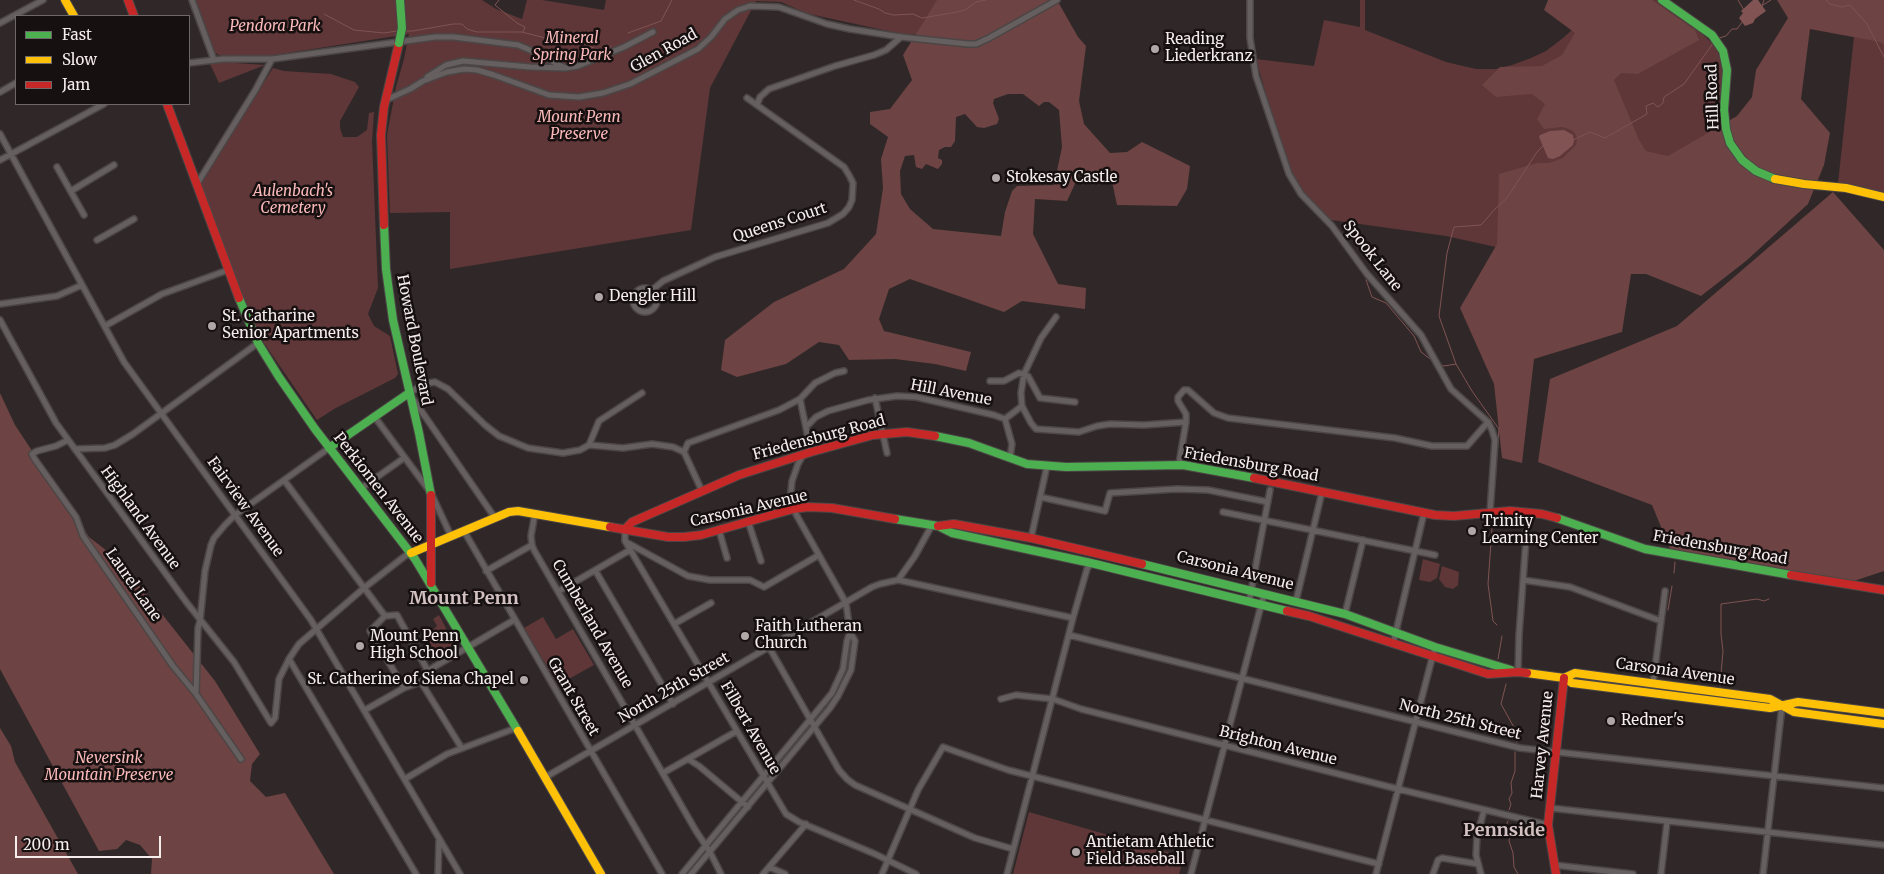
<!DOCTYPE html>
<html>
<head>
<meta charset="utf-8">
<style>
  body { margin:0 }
  #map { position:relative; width:1884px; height:874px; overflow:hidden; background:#302828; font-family:Merriweather,serif }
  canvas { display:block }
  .legend { position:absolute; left:15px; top:15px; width:175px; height:90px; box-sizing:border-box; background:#161010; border:1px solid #6f6868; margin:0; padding:6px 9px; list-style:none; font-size:15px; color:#f5ecec }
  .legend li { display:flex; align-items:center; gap:10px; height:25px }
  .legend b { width:25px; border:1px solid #6f6868 }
  .scale { position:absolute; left:15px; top:836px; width:146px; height:22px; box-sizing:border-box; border:2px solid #f5ecec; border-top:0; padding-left:6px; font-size:15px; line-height:18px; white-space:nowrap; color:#f5ecec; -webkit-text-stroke:4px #161010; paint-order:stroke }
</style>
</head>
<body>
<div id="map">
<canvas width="1884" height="874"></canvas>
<ul class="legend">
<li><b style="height:6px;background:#4caf50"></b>Fast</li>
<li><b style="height:6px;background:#ffc107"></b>Slow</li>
<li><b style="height:6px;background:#c62828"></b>Jam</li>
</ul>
<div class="scale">200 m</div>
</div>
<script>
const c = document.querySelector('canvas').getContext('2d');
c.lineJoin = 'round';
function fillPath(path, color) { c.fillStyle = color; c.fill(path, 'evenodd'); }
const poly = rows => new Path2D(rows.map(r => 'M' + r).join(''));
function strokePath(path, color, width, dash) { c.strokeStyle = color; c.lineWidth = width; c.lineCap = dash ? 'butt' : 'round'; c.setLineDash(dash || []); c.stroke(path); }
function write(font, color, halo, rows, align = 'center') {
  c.font = font + ' Merriweather,serif'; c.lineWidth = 5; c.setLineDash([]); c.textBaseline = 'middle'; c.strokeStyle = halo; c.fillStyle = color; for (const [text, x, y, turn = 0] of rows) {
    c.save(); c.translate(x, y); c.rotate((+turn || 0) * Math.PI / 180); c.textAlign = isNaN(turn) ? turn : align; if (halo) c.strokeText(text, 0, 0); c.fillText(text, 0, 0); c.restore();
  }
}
const green = poly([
  [195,0,482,0,496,9,522,19,527,0,542,0,604,10,606,0,1048,0,930,35,902,34,823,17,806,13,781,2,756,1,710,88,691,230,450,269,450,212,390,213,387,135,396,87,404,59,409,34,268,56,219,55,214,52],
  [1360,0,1365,0,1365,30,1446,62,1476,69,1496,69,1512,65,1531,58,1546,51,1563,38,1582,21,1586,0,1657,0,1693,25,1717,48,1722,64,1723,130,1555,260,1446,236,1331,220,1308,199,1295,181,1269,105,1256,59,1314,66,1324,20,1360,27],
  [1858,0,1884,0,1884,193,1838,183],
  [221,62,265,65,219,83,210,64],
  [273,68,284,71,331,74,355,82,359,87,340,121,340,128,343,137,357,137,367,130,369,113,374,112,372,141,378,288,368,314,374,326,390,336,398,374,395,378,334,409,317,420,264,343,249,312,201,184],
  [1423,559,1440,564,1437,578,1430,582,1419,580],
  [1442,566,1459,572,1458,585,1453,589,1445,587,1439,579],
  [439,615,455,645,436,658,423,639,437,626,433,619],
  [543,617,556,639,573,629,594,665,558,685,524,628],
  [1029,812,1184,857,1179,874,1013,874]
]);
const forest = poly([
  [937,0,1057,0,1078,37,1086,46,1079,101,1084,124,1110,153,1127,152,1142,142,1190,166,1187,189,1177,206,1117,205,1111,177,1080,173,1067,201,1035,199,1033,234,1058,284,1086,288,1085,309,1022,301,1004,312,910,279,889,289,879,319,884,331,971,352,966,371,935,364,895,359,849,360,839,345,819,342,786,364,737,377,721,370,725,340,774,302,844,269,876,234,883,188,881,159,888,137,870,124,870,112,890,109,912,80,903,55],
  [1008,94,1023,94,1039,106,1044,102,1049,102,1059,110,1062,147,1054,185,1017,186,1012,191,1005,212,1001,236,933,229,910,209,901,194,900,171,905,156,914,155,916,167,922,169,926,164,938,169,942,164,942,160,938,158,939,150,945,147,951,147,955,141,956,117,965,114,977,127,984,128,997,124,999,119,993,103,994,99],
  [1548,0,1652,0,1695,30,1699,40,1638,74,1621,73,1614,80,1639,140,1646,151,1668,156,1737,116,1752,97,1756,70,1788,18,1777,0,1884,0,1884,45,1880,42,1810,29,1801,99,1830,133,1824,165,1808,204,1746,261,1701,296,1646,274,1631,274,1622,332,1534,359,1522,463,1502,458,1494,384,1460,308,1497,244,1499,174,1537,163,1549,163,1563,158,1576,145,1577,138,1574,132,1569,129,1562,127,1544,129,1537,119,1545,104,1532,94,1496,97,1482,85,1500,67,1542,66,1562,55,1575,33,1544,10],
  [1833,192,1884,250,1884,571,1854,581,1671,551,1652,505,1538,462,1550,379,1677,326],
  [0,393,15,425,89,537,120,561,215,681,260,754,252,764,250,781,266,797,285,793,334,874,151,874,152,859,140,845,126,840,117,849,99,851,0,669],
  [0,728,11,746,15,762,78,874,0,874]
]);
const water = poly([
  [1753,0,1758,0,1766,11,1755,19,1753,23,1745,26,1739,18,1743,13,1741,11],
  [1564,130,1573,135,1574,141,1573,145,1560,156,1553,159,1548,158,1539,137,1540,135,1550,131]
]);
const stream = poly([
  [499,0,495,5,517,23,525,27,523,32],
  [854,0,879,9,885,13,894,15,913,14,922,18,957,12,965,10,976,2,986,0],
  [1738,0,1744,10],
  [1826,0,1830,4,1842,7,1850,5,1867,24,1884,57],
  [1763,5,1771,0],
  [1762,6,1764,0],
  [324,14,354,30,384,33,397,31],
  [404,31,413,31,453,24,462,24,467,29,477,32,522,32,549,39,576,42,600,50,606,50,611,46],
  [628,33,661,21,672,0],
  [1719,38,1726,36,1732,29,1737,29,1743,21],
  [1573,140,1590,132,1605,138,1647,114,1646,106,1653,103,1658,107,1663,103,1664,97,1684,84,1714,42],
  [1366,280,1372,297,1386,303,1414,336,1421,352,1433,361],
  [1456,364,1439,316,1447,253,1454,227,1481,225,1495,209,1507,198,1537,152,1543,146],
  [1441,365,1444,366,1456,364,1472,391,1499,429,1493,509],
  [1493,515,1488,584,1493,621,1497,625],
  [1674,573,1675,562],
  [1668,610,1672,586],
  [1498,659,1502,636],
  [1506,684,1501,704,1516,731,1517,742],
  [1720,686,1723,651,1721,634,1721,604,1757,599,1764,601,1769,599],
  [1509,810,1511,804,1509,799,1512,793,1511,783,1515,771,1515,752],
  [1508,821,1505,828,1510,835,1509,841,1513,853,1514,867,1518,874]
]);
const street = poly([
  [192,0,214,60],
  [1250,0,1250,38,1256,76,1289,174,1301,194,1332,226,1367,274,1421,335,1451,389,1488,422,1492,430,1495,440,1490,512],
  [0,23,43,0],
  [189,63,223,59,272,59,435,37,454,37,518,45,537,53,565,68],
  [427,77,446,65,463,61,530,67,565,68,578,66,624,47,653,32],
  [0,92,16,83],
  [386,100,410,89,423,81,447,72,464,69,477,70,494,75,549,95,579,97,603,93,630,84,698,49,711,37,725,19,738,10,750,6,779,7,827,24,850,29,901,37,968,44,976,44,989,38,1057,0],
  [757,105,760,97,769,89,835,66,874,55,886,50,901,37],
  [0,134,124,362,311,620,460,874],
  [0,160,104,104],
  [57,167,84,215],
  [197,184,256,89,272,59],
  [71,191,114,165],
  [97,240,134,219],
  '633 300a12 12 0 1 1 24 0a12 12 0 1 1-24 0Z',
  [652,290,663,281,715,257,828,223,843,214,849,207,852,200,853,183,849,175,844,167,747,98],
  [0,304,57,296,82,285],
  [1056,317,1041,338,1024,374,1021,393,1022,406,1031,423,1036,429,1079,432,1097,426,1110,424,1144,425,1186,422],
  [0,320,56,423,187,603,234,662,271,723,275,718,279,679,289,659,299,644,364,588,405,556,411,553],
  [105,326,162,294,228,270],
  [990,381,1004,381,1019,373,1028,376,1040,398,1075,402],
  [875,398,887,453],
  [374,416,431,493,451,536],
  [1005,419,1012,444,1010,458],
  [1005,419,1022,406],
  [806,427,816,417,828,411,868,400,897,396,916,397,994,415,1005,419],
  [68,440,56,446,37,451,32,454,34,458,76,517,83,536,173,666,196,694,241,759],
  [589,445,623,448,652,444,673,447,684,452],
  [75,449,105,448,115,445,133,434,258,343],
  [684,452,688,443,779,410,800,399],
  [684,452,702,491],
  [811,452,800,399,815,383,835,373,844,371],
  [1179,464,1186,422,1186,414,1178,401,1178,397,1184,390,1188,390,1214,413,1228,418,1395,438,1432,446,1467,446,1488,422],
  [284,480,385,616,370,631,404,688],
  [360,489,404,458],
  [1040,497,1105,511,1110,493,1177,489,1208,490,1268,502],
  [1223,512,1435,555],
  [535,513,531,536,532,545,534,550,696,831,710,852,721,874],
  [495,518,409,393,424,384,435,382,448,389,485,425,499,436,528,448,563,453,580,450,589,445,599,421,642,393],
  [748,521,761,561],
  [625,529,625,541,786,814,799,822,875,854,916,874],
  [719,530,727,558],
  [464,531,662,874],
  [1031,538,1047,466],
  [626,542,688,576,710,580,750,580,764,587,819,555],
  [595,570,673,704],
  [486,571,532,545],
  [898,580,915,556,932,525],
  [1523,580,1570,587,1661,621],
  [559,591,630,550],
  [1296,601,1322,492],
  [1249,602,1270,490],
  [1345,614,1363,540],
  [385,616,397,615,428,671],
  [674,624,711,603],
  [1069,635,1520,748,1884,788],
  [1393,644,1424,513],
  [769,647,839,770,847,779,855,785,975,838,1013,849],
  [289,659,416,874],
  [1518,672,1519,635,1528,512],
  [421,682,461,747],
  [1653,683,1665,591],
  [196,694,198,628,200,621,205,571,211,545,214,538,225,525,235,515,329,448],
  [1001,699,1016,695,1053,699,1081,709,1398,789,1548,825],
  [365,710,404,688,421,682,428,671,434,667,514,620],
  [688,759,699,766,748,807],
  [663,773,737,731],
  [544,778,872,587,880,584,898,580,1073,618],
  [405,779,447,754,516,728],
  [1550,808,1884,845],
  [1554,865,1633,874],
  [769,867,785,874],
  [438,874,439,840],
  [682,874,832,693,843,669,847,641,850,632],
  [691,874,830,708,838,696,851,670,855,641,850,632,846,603,797,516,790,501,792,481,798,464,803,455],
  [763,874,806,824],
  [882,874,918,790,943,747,1008,770,1379,864],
  [1007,874,1073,618,1087,569,1091,563],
  [1191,874,1264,594],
  [1376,874,1435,647],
  [1433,874,1438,860,1442,858,1478,864],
  [1481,874,1476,855,1477,837,1484,810],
  [1661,874,1667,822],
  [1763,874,1782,706]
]);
const fast = poly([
  [1662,0,1712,35,1723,51,1727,70,1724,110,1726,129,1730,143,1742,160,1756,171,1775,179],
  [384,225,386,269,393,320,419,433,431,495],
  [239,298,258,343,279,377,315,429,415,559,518,731],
  [935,436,969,443,1027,464,1066,467,1183,465,1254,478],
  [329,448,409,393],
  [1557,518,1645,549,1791,575],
  [895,519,938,526,952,533,1091,563,1287,611],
  [1142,564,1345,614,1435,647,1511,670]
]);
const slow = poly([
  [65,0,74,16],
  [1775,179,1804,184,1846,188,1884,197],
  [411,553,509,512,518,511,610,527],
  [1527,673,1564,678,1572,683,1770,708,1798,702,1884,713],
  [1564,678,1575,673,1770,699,1794,712,1884,724],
  [518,731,601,874]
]);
const jam = poly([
  [128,0,134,16],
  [167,104,239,298],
  [384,225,381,135,384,107,399,43],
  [1254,478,1435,515,1454,516,1510,511,1542,514,1557,518],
  [431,495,431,583],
  [938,526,954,524,1031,538,1142,564],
  [610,527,668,537,684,537,701,535,793,509,808,507,832,508,895,519],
  [625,529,632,522,739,475,811,452,873,435,907,432,935,436],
  [1791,575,1884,590],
  [1287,611,1309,616,1488,674,1518,672,1527,673],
  [1556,874,1548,825,1564,678]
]);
const fastBridge = poly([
  [399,43,402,28,400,0]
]);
const markers = [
  [1155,49,5,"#b0a7a7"],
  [996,178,5,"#b0a7a7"],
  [599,297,5,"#b0a7a7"],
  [212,326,5,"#b0a7a7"],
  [1472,531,5,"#b0a7a7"],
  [745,636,5,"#b0a7a7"],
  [360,646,5,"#b0a7a7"],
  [524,680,5,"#b0a7a7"],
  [1611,721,5,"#b0a7a7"],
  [1076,852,5,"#b0a7a7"]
];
const parkNames = [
  ["Pendora Park",275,27],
  ["Mineral",572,39],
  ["Spring Park",572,56],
  ["Mount Penn",579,118],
  ["Preserve",579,135],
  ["Aulenbach's",293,192],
  ["Cemetery",293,209],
  ["Neversink",109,759],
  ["Mountain Preserve",109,776]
];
const poiNames = [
  ["Reading",1165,40],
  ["Liederkranz",1165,57],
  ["Stokesay Castle",1006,178],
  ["Dengler Hill",609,297],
  ["St. Catharine",222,317],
  ["Senior Apartments",222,334],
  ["Trinity",1482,522],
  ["Learning Center",1482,539],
  ["Faith Lutheran",755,627],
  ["Church",755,644],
  ["Mount Penn",370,637],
  ["High School",370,654],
  ["St. Catherine of Siena Chapel",514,680,"right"],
  ["Redner's",1621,721],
  ["Antietam Athletic",1086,843],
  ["Field Baseball",1086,860]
];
const streetNames = [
  ["Glen Road",664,51,-29],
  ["Hill Road",1713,97,-92],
  ["Queens Court",780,223,-18],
  ["Spook Lane",1372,256,52],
  ["Howard Boulevard",414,340,79],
  ["Hill Avenue",951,393,11],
  ["Friedensburg Road",819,438,-15],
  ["Friedensburg Road",1251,465,10],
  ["Perkiomen Avenue",378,488,52],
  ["Fairview Avenue",245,507,54],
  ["Carsonia Avenue",749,509,-13],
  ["Highland Avenue",140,518,54],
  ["Friedensburg Road",1720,548,10],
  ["Carsonia Avenue",1235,571,14],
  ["Laurel Lane",133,585,55],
  ["Cumberland Avenue",592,624,60],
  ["Carsonia Avenue",1675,672,8],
  ["North 25th Street",674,688,-30],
  ["Grant Street",573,697,60],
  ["North 25th Street",1460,720,14],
  ["Filbert Avenue",750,728,60],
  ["Harvey Avenue",1543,745,-84],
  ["Brighton Avenue",1278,746,14]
];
const quarterNames = [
  ["Mount Penn",464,599],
  ["Pennside",1504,831]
];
fillPath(green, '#5f3738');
fillPath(forest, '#6d4343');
fillPath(water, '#815353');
strokePath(stream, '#815353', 1);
strokePath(street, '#4c4646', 8);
strokePath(fast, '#4c4646', 10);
strokePath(slow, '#4c4646', 10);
strokePath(jam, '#4c4646', 10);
strokePath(street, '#665f5f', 5);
strokePath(fast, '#4caf50', 8);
strokePath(slow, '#ffc107', 8);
strokePath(jam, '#c62828', 8);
strokePath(fastBridge, '#4c4646', 10, []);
strokePath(fastBridge, '#4caf50', 8);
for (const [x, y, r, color] of markers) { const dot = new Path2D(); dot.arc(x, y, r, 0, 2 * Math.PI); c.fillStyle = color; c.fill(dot); strokePath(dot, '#161010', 2); }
write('italic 15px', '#fbb9b9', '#161010', parkNames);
write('15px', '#f5ecec', '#161010', poiNames, 'left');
write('15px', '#f5ecec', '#161010', streetNames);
write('bold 18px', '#d3c1c1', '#161010', quarterNames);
</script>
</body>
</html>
